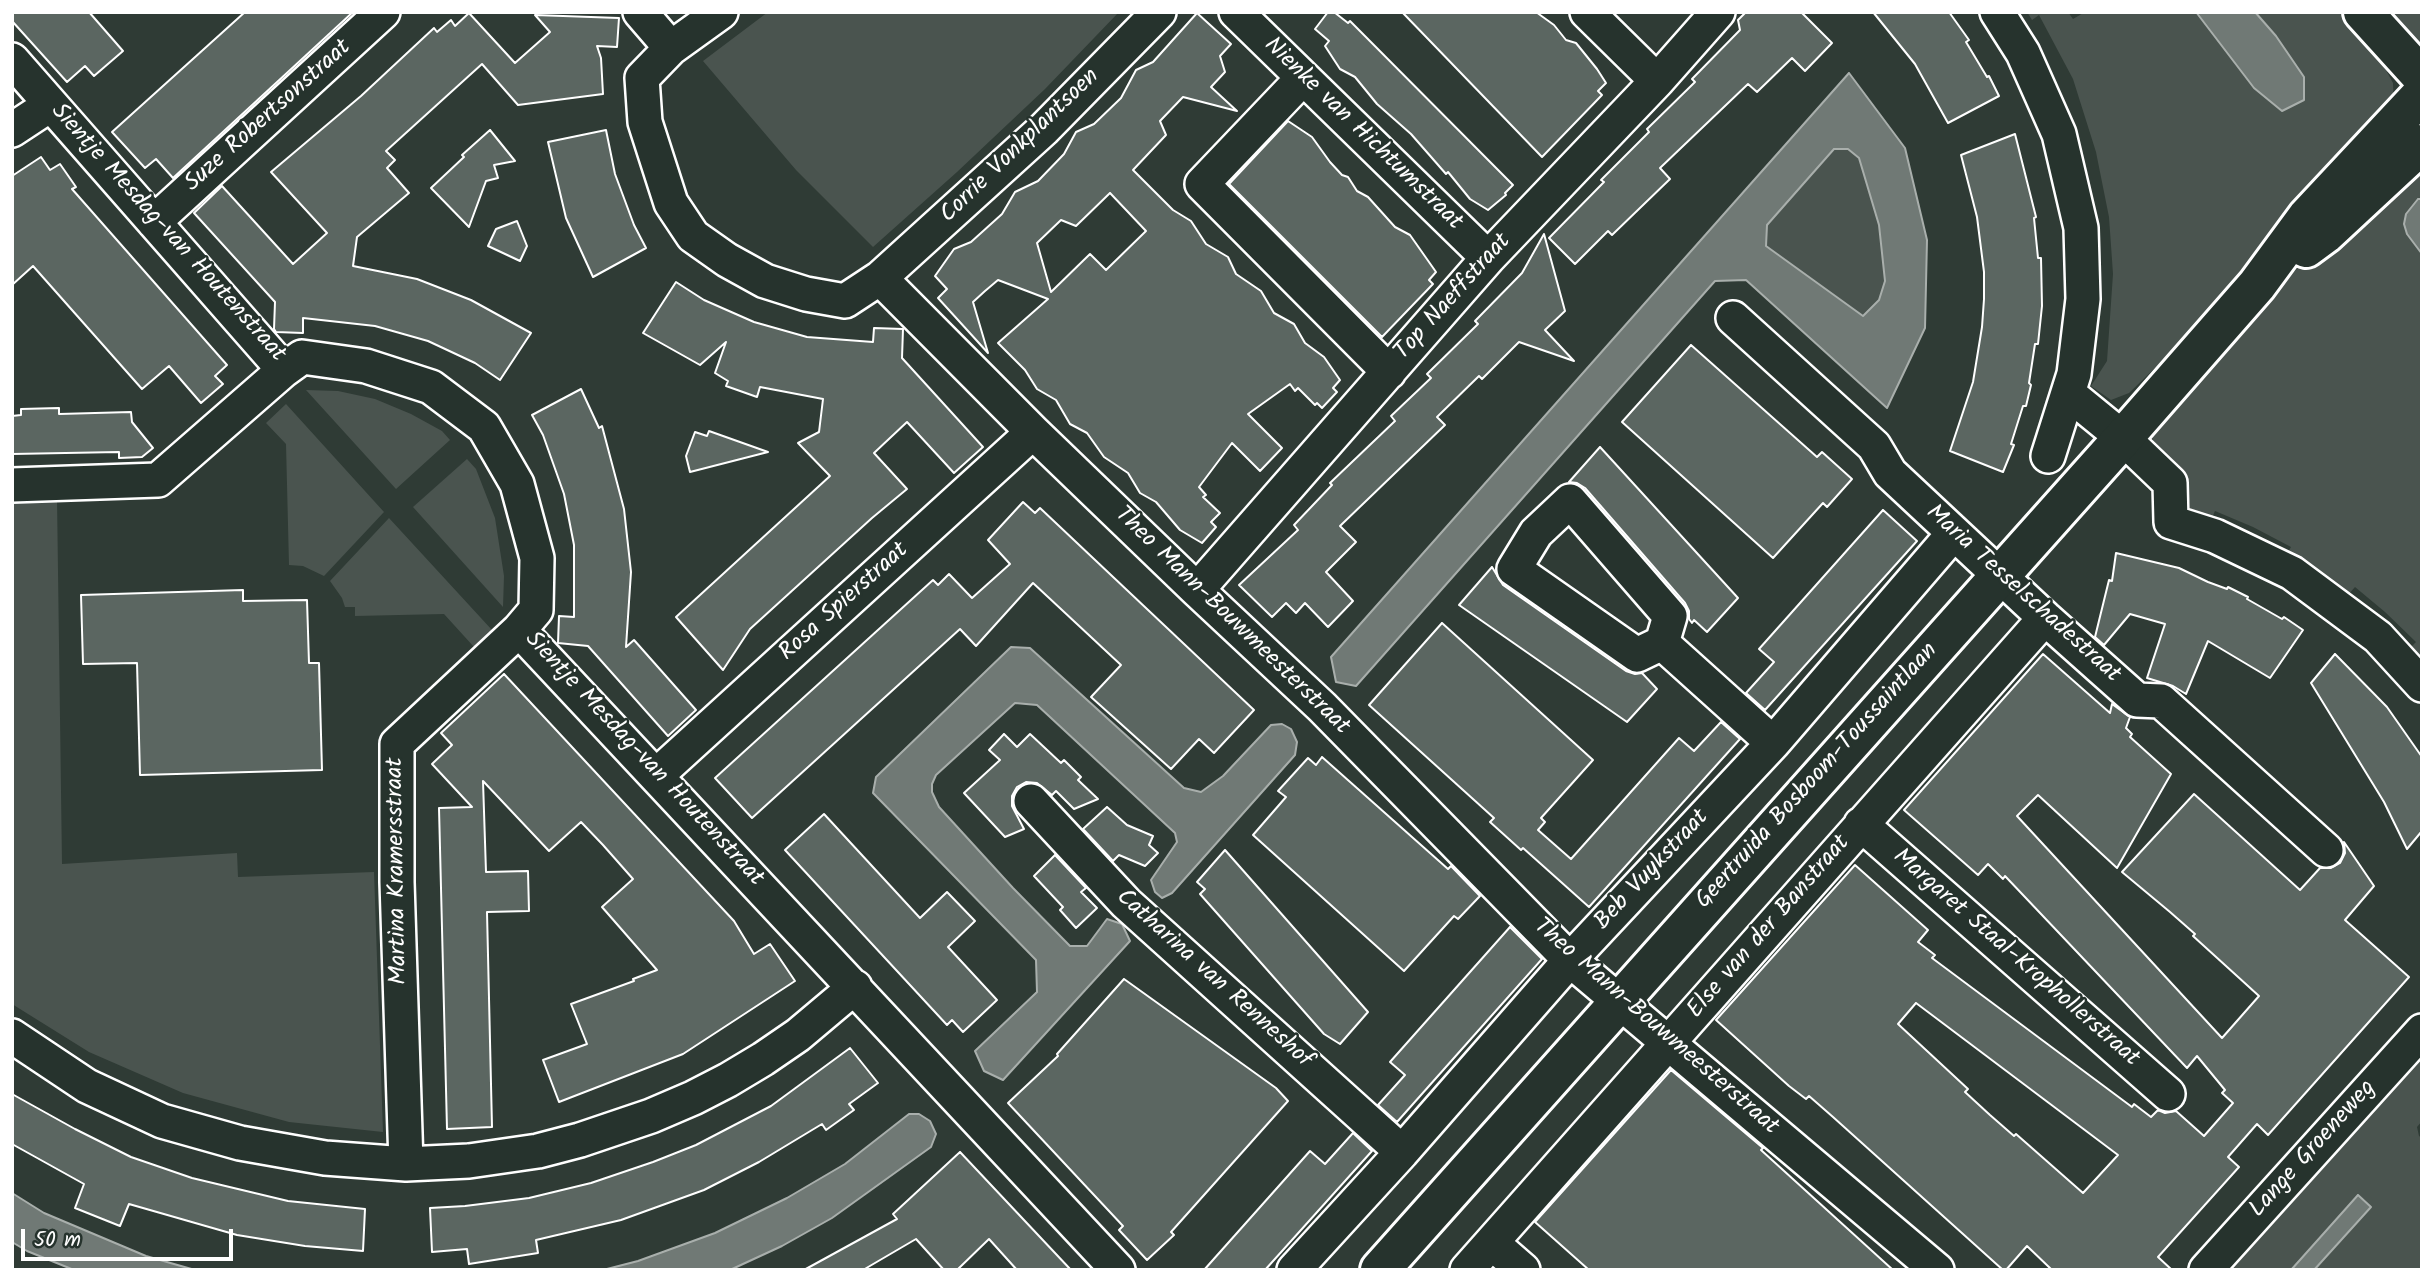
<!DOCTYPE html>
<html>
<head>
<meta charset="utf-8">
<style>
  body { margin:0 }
  #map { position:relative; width:2434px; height:1282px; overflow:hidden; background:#2f3b35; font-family:Kalam,sans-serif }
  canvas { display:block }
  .frame { position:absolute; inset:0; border:14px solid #fff; pointer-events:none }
  .scale { position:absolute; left:21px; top:1229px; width:212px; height:32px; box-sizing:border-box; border:4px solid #fff; border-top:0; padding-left:9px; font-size:21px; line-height:24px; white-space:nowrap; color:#fff; -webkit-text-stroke:5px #26332d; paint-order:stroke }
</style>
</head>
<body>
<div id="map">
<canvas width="2434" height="1282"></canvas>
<div class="frame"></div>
<div class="scale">50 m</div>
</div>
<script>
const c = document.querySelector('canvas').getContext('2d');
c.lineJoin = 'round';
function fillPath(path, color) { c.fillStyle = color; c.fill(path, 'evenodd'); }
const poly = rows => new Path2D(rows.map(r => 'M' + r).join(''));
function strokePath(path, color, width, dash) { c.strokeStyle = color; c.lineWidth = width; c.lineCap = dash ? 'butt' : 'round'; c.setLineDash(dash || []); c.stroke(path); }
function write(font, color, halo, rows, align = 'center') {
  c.font = font + ' Kalam,sans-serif'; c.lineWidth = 5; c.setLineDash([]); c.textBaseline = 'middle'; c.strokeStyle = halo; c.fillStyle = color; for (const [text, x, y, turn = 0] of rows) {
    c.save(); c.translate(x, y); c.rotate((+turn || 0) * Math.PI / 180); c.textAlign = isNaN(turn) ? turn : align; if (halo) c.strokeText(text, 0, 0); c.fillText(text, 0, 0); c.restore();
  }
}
const green = poly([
  [768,12,1119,12,1045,89,957,172,873,247,796,170,703,61],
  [2027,12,2068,12,2073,19,2085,12,2196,12,2254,88,2304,77,2276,36,2255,12,2348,12,2366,33,2393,83,2394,109,2185,339,2129,393,2111,400,2091,386,2107,361,2113,274,2109,217,2096,152,2073,79,2039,15,2032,20],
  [2385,12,2422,12,2422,53],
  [1835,149,1848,149,1859,158,1879,225,1885,281,1879,300,1863,316,1766,246,1767,225],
  [2422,159,2422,199,2418,199,2407,234,2422,254,2422,665,2408,650,2416,642,2385,612,2355,587,2347,596,2286,556,2291,547,2253,527,2215,511,2210,522,2198,518,2190,508,2187,485,2178,473,2153,447,2152,434,2276,288,2408,168],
  [306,390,338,391,375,399,411,414,442,431,450,440,396,489],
  [286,404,384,512,324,576,303,566,289,565,286,444,266,423],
  [467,459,476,469,495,518,504,576,503,607,413,507],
  [12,498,57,498,62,864,237,853,238,877,374,872,383,1132,289,1122,183,1093,89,1052,12,1004],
  [389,518,492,630,474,647,444,614,355,616,355,607,345,607,342,598,330,581],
  [2422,1051,2422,1121,2417,1127,2419,1136,2422,1138,2422,1270,2314,1270,2371,1207,2358,1196,2291,1270,2226,1270]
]);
const water = poly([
  [2196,12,2255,12,2276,36,2304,77,2304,100,2282,111,2254,88,2196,12],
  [1849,73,1905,148,1927,240,1925,328,1887,408,1746,280,1715,281,1356,686,1336,682,1331,657,1849,73],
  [1834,149,1848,149,1859,158,1879,225,1885,281,1879,300,1863,316,1766,246,1767,225,1834,149],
  [2418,199,2422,199,2422,254,2407,234,2404,224,2406,214,2418,199],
  [1011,647,1030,648,1184,788,1201,792,1223,776,1271,725,1282,724,1291,729,1297,742,1295,755,1172,893,1162,898,1155,892,1151,880,1177,842,1175,833,1037,705,1015,703,936,775,932,784,932,792,939,807,1013,888,1070,946,1087,946,1107,919,1122,924,1130,941,1003,1080,984,1071,975,1051,1037,992,1036,960,873,793,876,777,1011,647],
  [909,1114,919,1114,930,1121,936,1134,931,1147,832,1218,782,1246,730,1270,603,1270,638,1261,715,1233,787,1198,845,1164,909,1114],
  [12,1193,44,1213,146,1256,195,1270,74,1270,27,1251,12,1242,12,1193],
  [2358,1195,2371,1207,2314,1270,2291,1270,2358,1195]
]);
const building = poly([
  [12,12,89,12,123,51,94,76,85,66,67,82,12,21,12,12],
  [245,12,353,12,173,178,156,159,145,168,112,132,245,12],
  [1328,12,1334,12,1348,23,1350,21,1513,185,1505,193,1506,195,1488,210,1470,199,1448,172,1446,174,1411,134,1377,104,1355,77,1340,69,1325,46,1329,41,1315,29,1328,12],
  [1402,12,1536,12,1554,25,1566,40,1576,43,1597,69,1606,83,1598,91,1602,95,1542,157,1402,12],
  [1746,12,1801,12,1832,43,1805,71,1792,58,1757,92,1748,84,1660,168,1670,179,1612,235,1608,231,1575,264,1549,238,1604,182,1601,180,1649,132,1647,129,1695,82,1692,79,1740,30,1738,20,1746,12],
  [1873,12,1949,12,1969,40,1966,42,1987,77,1989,76,1999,96,1948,123,1915,64,1873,12],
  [469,13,515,63,550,32,535,15,619,18,617,47,597,46,601,58,603,94,518,105,482,64,386,151,395,160,387,168,409,193,357,237,353,266,417,279,471,300,531,333,500,380,475,363,428,341,375,326,303,318,303,333,276,332,274,329,275,302,194,213,222,186,293,264,327,233,271,172,361,96,434,28,437,32,451,20,455,26,469,13],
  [1197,13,1231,44,1220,56,1225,72,1211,87,1237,111,1183,97,1160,121,1166,135,1133,170,1173,210,1191,221,1206,244,1228,257,1236,274,1261,291,1274,313,1294,324,1305,343,1324,357,1340,380,1333,388,1337,392,1322,408,1317,403,1315,405,1298,388,1295,391,1290,384,1248,414,1282,448,1260,471,1232,443,1199,487,1206,495,1203,497,1220,513,1211,522,1216,527,1202,543,1180,530,1156,502,1140,493,1128,473,1104,457,1087,433,1070,424,1056,400,1037,389,1025,370,998,343,1048,299,998,280,985,291,973,302,988,353,938,298,947,289,935,276,954,249,971,242,1002,214,1015,192,1038,181,1064,154,1076,132,1094,124,1121,98,1136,70,1153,62,1197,13],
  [1110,193,1146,231,1106,270,1090,254,1051,292,1037,243,1061,220,1076,226,1110,193],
  [1288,121,1312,137,1330,162,1342,175,1348,177,1357,191,1368,197,1395,227,1410,235,1436,272,1429,280,1433,284,1382,337,1229,184,1288,121],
  [490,130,515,161,494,165,498,178,486,181,469,227,431,188,464,157,462,155,490,130],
  [606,130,615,174,634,225,646,248,593,277,566,218,548,142,606,130],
  [2015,134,2036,217,2034,218,2038,258,2041,258,2042,306,2038,344,2035,344,2029,383,2031,385,2026,406,2023,406,2011,444,2014,445,2003,472,1950,451,1973,382,1982,327,1984,299,1984,272,1977,217,1961,155,2015,134],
  [41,157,50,170,60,164,76,187,72,189,227,365,215,376,223,384,201,403,169,366,142,389,33,266,12,285,12,176,41,157],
  [517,221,527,246,520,261,488,246,496,229,517,221],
  [1544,234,1565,311,1545,330,1574,361,1519,342,1482,379,1479,376,1437,417,1445,425,1340,526,1356,542,1326,572,1353,601,1328,627,1305,603,1296,613,1286,603,1272,617,1239,585,1298,530,1294,525,1332,485,1330,483,1395,421,1391,416,1431,378,1427,374,1478,324,1475,321,1522,273,1544,234],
  [676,282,704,300,754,322,807,337,873,342,874,328,903,329,902,358,983,447,954,473,907,422,874,453,907,489,872,518,750,629,723,670,676,617,830,476,798,443,819,432,823,399,760,387,757,397,726,386,728,381,715,373,726,342,700,365,643,333,676,282],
  [1691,345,1817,457,1822,452,1852,479,1827,507,1823,503,1773,558,1622,422,1691,345],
  [581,389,599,428,602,426,624,509,631,572,626,647,634,640,696,710,668,736,588,646,558,643,559,616,574,617,574,545,564,494,543,435,532,415,581,389],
  [59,408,59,414,131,412,132,422,153,448,142,457,119,458,119,452,12,454,12,416,21,415,21,409,59,408],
  [709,431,768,452,690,472,686,456,695,432,707,436,709,431],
  [1600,447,1738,598,1707,632,1694,620,1692,623,1689,619,1689,611,1685,603,1585,488,1577,483,1569,482,1600,447],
  [1023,502,1035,513,1040,508,1254,710,1214,753,1199,739,1171,769,1091,697,1121,665,1033,583,976,646,960,629,752,818,715,778,933,580,938,585,949,574,972,598,1010,564,988,540,1023,502],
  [1883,510,1917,541,1765,710,1746,693,1774,662,1759,649,1883,510],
  [2116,553,2179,568,2208,582,2227,589,2228,587,2248,597,2247,599,2282,619,2284,617,2303,630,2270,678,2208,641,2186,694,2173,686,2147,678,2165,624,2130,614,2104,645,2095,637,2109,580,2112,581,2116,553],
  [1492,567,1503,585,1626,671,1635,674,1642,673,1657,689,1627,722,1459,605,1492,567],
  [243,590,243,601,307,600,309,663,319,663,322,770,140,775,137,663,83,664,81,595,243,590],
  [1442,623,1593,760,1541,818,1545,822,1538,830,1571,859,1679,738,1694,751,1721,722,1740,739,1589,907,1523,848,1521,850,1490,822,1494,818,1369,705,1442,623],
  [2043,654,2110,713,2112,704,2130,717,2126,728,2132,734,2130,737,2171,774,2117,868,2038,795,2017,816,2222,1038,2259,996,2193,936,2195,934,2170,912,2122,872,2194,794,2300,890,2320,868,2331,868,2340,863,2345,853,2344,842,2374,886,2345,920,2409,977,2268,1135,2257,1124,2228,1157,2239,1167,2158,1257,2172,1270,2052,1270,2027,1246,2006,1270,2003,1270,1833,1117,1809,1096,1806,1099,1789,1086,1716,1020,1855,865,1928,930,1918,942,1935,955,1932,958,2132,1107,2134,1104,2151,1117,2158,1110,2165,1113,2176,1111,2204,1136,2233,1103,2222,1093,2225,1090,2197,1056,2187,1068,2005,876,2003,879,1988,864,1978,875,1904,810,2043,654],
  [1916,1003,2118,1155,2083,1193,2016,1134,2014,1136,1990,1115,1965,1092,1968,1089,1898,1024,1916,1003],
  [2335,654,2387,707,2422,757,2422,831,2407,849,2384,802,2311,683,2335,654],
  [504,674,734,921,754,954,770,944,795,981,683,1054,559,1102,543,1060,587,1044,571,1004,634,981,633,979,657,970,602,907,633,879,603,845,581,822,549,851,483,781,486,872,528,871,529,911,487,912,492,1127,447,1129,439,808,472,807,432,764,452,745,441,733,504,674],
  [1004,734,1017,747,1030,734,1061,763,1064,760,1081,777,1078,780,1098,799,1074,809,1056,791,1052,795,1037,783,1026,782,1017,787,1012,796,1012,806,1024,829,1005,837,964,793,1000,760,989,750,1004,734],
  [1322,757,1448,869,1451,866,1480,896,1458,919,1454,916,1404,971,1253,835,1286,797,1278,791,1308,758,1316,765,1322,757],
  [1107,807,1127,825,1153,836,1149,845,1158,853,1145,866,1119,855,1113,861,1083,829,1107,807],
  [824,814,920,918,947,892,975,921,948,947,997,1000,963,1032,952,1020,947,1025,785,850,824,814],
  [1225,850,1368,1012,1340,1044,1324,1034,1200,894,1205,889,1197,882,1225,850],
  [1055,855,1086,888,1081,892,1097,908,1076,928,1060,910,1063,907,1034,876,1055,855],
  [1510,927,1542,959,1397,1122,1378,1105,1405,1075,1390,1062,1510,927],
  [1124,979,1276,1088,1288,1101,1171,1232,1174,1235,1147,1260,1119,1230,1123,1226,1008,1103,1058,1056,1057,1054,1124,979],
  [850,1048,878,1083,849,1104,854,1110,826,1130,822,1124,759,1162,704,1190,621,1220,536,1240,538,1253,469,1264,467,1249,432,1252,430,1208,465,1206,529,1198,591,1183,653,1162,696,1145,771,1106,850,1048],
  [1671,1070,1763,1148,1761,1150,1893,1270,1589,1270,1535,1222,1671,1070],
  [12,1094,75,1129,131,1157,192,1178,288,1201,365,1209,363,1251,305,1246,237,1235,129,1204,120,1226,75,1208,84,1184,12,1144,12,1094],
  [1353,1133,1372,1151,1265,1270,1204,1270,1310,1151,1325,1164,1353,1133],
  [960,1152,1071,1270,1017,1270,989,1239,957,1270,944,1270,916,1239,863,1270,804,1270,897,1219,893,1214,960,1152]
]);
const minor = poly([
  [640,12,671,48,642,78,645,122,671,203,693,236,727,260,765,281,806,294,845,301,880,278,1033,432,1197,590,1322,707,1570,960,1937,1270],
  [1236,12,1488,258],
  [1587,12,1657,81],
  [1997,12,2023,53,2059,134,2081,228,2083,299,2074,374,2048,456],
  [671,48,721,12],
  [12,60,284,370,302,357,366,366,431,387,484,427,517,484,537,558,536,610,519,630,1118,1270],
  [1302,79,1202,184,1389,372],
  [12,130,50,105],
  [154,222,383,12],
  [880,278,1044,129,1159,12],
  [1733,318,1874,446,1890,473,2045,618,2137,700,2161,701,2326,850],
  [2068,393,2123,438,2170,483,2171,522,2215,536,2292,573,2378,637,2422,685],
  [12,485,158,480,284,370],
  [1197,590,1488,258,1657,81,1718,12],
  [1662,643,1670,616,1570,501,1536,533,1514,569,1637,655,1662,643,1773,743],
  [657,775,1033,432],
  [1031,801,1126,903,1402,1152],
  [1861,824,2168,1094],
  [12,1036,87,1086,162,1121,240,1143,325,1158,406,1164,469,1161,538,1151,580,1140,651,1116,693,1098,728,1080,763,1059,798,1035,855,987],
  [406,1164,397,882,397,744,519,630],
  [1492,1243,1523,1270],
  [1294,1270,1402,1152,1570,960,1773,743,1954,533],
  [1467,1270,2045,618],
  [2206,1270,2422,1031]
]);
const tertiary = poly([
  [2363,12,2422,77],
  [2306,248,2325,234,2422,144],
  [1380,1270,2123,438,2257,285,2307,217,2422,94]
]);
const streetNames = [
  ["Suze Robertsonstraat",269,117,-42],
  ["Nienke van Hichtumstraat",1362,135,44],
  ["Corrie Vonkplantsoen",1021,147,-44],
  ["Sientje Mesdag-van Houtenstraat",167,234,48],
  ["Top Naeffstraat",1454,298,-48],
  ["Maria Tesselschadestraat",2022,595,42],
  ["Rosa Spierstraat",845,603,-42],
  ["Theo Mann-Bouwmeesterstraat",1231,622,44],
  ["Sientje Mesdag-van Houtenstraat",643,760,47],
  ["Geertruida Bosboom-Toussaintlaan",1818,777,-48],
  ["Martina Kramersstraat",399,871,-91],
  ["Beb Vuykstraat",1653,871,-47],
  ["Else van der Banstraat",1770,928,-49],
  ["Margaret Staal-Krophollerstraat",2015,959,41],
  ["Catharina van Renneshof",1213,980,42],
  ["Theo Mann-Bouwmeesterstraat",1655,1028,41],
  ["Lange Groeneweg",2314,1150,-48]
];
fillPath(green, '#4a544f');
fillPath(water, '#707975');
strokePath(water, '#a9afac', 2);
fillPath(building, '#5b6661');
strokePath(building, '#fff', 2);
strokePath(minor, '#fff', 38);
strokePath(tertiary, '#fff', 44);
strokePath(minor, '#26332d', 33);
strokePath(tertiary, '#26332d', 38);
write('24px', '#fff', '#26332d', streetNames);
</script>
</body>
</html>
